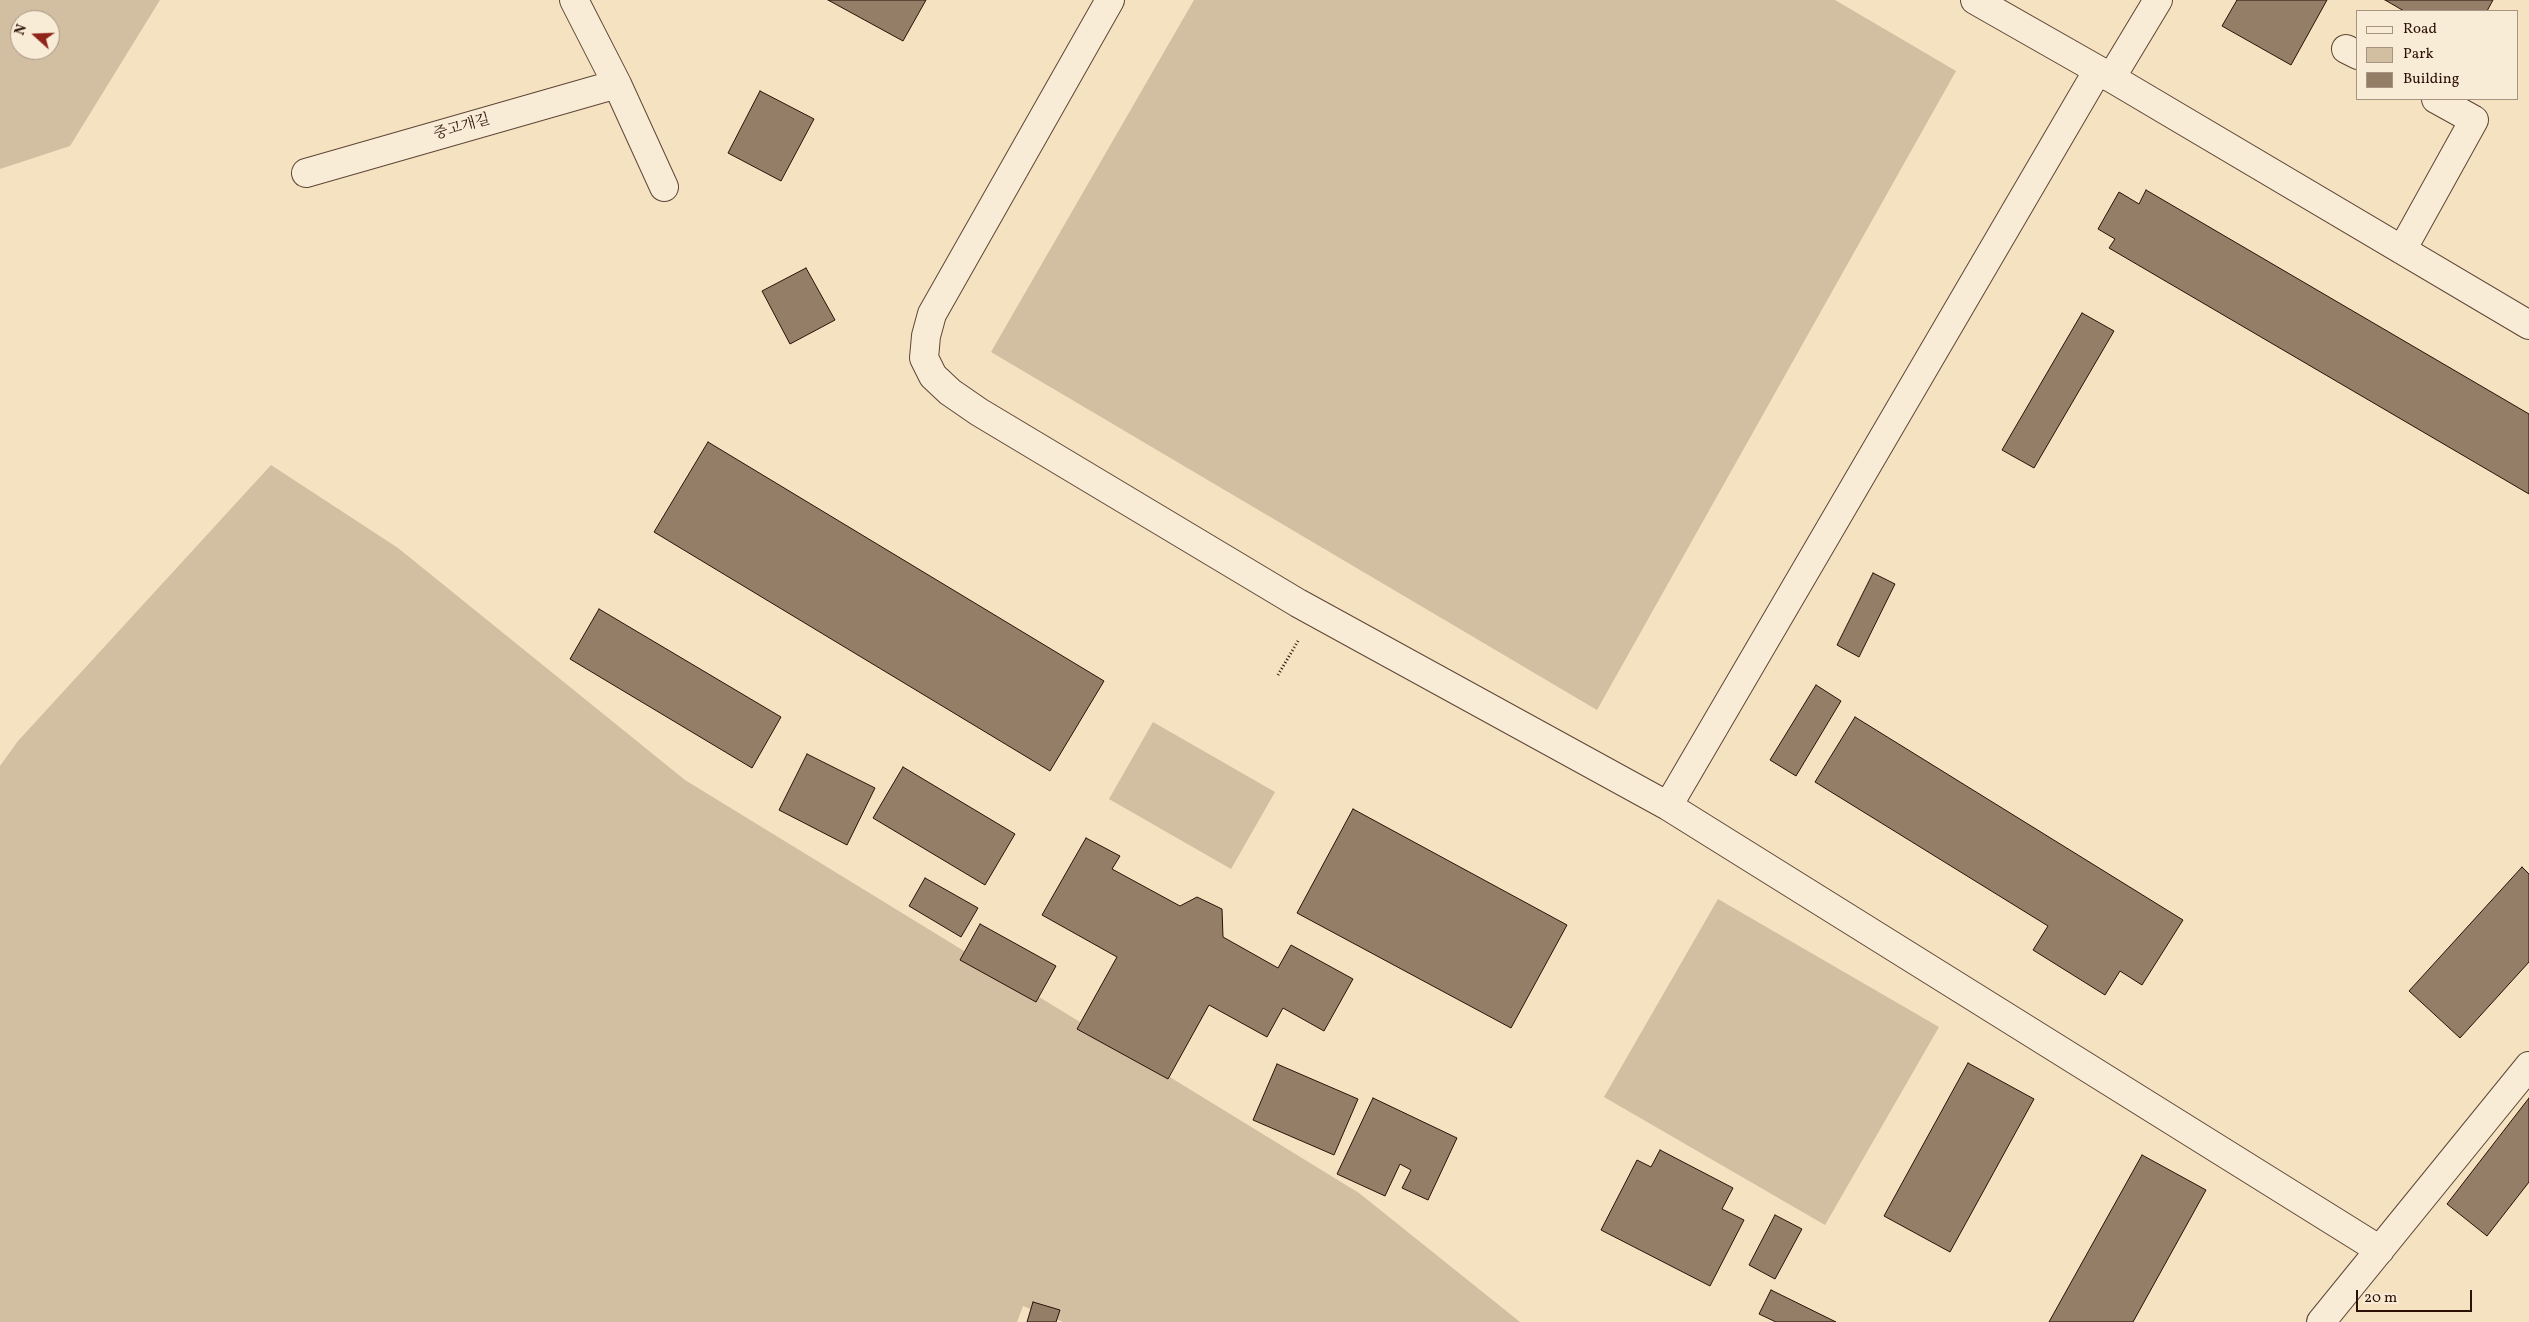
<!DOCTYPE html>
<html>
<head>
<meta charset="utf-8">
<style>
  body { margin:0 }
  #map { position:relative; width:2529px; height:1322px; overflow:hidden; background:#f4e2c1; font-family:Vollkorn,serif }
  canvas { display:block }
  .legend { position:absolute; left:2356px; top:10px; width:162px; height:90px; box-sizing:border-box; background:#f8ecd7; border:1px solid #a79484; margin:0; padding:6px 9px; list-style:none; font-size:15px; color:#2d1107 }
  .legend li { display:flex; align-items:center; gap:10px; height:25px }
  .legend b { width:25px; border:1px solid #a79484 }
  .north { position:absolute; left:10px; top:10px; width:50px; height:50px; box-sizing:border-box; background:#f8ecd7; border:1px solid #a79484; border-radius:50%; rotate:290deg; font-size:14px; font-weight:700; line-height:20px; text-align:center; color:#2d1107 }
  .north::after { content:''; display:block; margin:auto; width:18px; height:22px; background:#8f2418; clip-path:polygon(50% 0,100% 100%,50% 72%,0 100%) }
  .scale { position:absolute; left:2356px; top:1290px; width:116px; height:22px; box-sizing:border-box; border:2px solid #2d1107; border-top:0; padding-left:6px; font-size:15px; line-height:18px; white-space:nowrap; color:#2d1107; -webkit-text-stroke:4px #f8ecd7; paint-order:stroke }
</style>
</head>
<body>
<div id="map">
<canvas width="2529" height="1322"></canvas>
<ul class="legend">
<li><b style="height:6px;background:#f8ecd7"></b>Road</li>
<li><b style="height:14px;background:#d2bea1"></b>Park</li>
<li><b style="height:14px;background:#947e68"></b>Building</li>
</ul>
<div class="north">N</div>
<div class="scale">20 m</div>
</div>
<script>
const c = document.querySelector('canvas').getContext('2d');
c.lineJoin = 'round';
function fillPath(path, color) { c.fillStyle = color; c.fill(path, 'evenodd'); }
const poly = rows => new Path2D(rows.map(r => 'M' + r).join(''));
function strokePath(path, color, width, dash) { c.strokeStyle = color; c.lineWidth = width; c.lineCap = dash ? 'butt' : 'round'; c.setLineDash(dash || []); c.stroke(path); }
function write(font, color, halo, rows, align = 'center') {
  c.font = font + ' Vollkorn,"Noto Serif KR",serif'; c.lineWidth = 4.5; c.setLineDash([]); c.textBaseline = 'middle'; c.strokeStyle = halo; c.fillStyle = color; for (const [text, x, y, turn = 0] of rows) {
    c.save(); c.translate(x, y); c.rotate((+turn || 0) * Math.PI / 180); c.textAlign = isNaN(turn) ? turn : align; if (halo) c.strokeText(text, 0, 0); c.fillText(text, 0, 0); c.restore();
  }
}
const green = poly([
  [0,0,160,0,70,146,0,169],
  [20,20,50,20,50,50,20,50],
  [1194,0,1835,0,1956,71,1597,710,991,352],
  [271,465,398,548,685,780,1359,1193,1520,1322,1063,1322,1023,1306,1017,1322,0,1322,0,766,18,741],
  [1153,722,1275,792,1231,869,1109,799],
  [1718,899,1939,1027,1825,1225,1604,1097]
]);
const building = poly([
  [828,0,926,0,903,41,828,0],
  [2237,0,2327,0,2291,65,2222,26,2237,0],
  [2385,0,2493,0,2487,11,2404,11,2385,0],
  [760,91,814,119,781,181,728,153,760,91],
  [2146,190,2529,414,2529,494,2109,248,2115,239,2098,229,2119,192,2139,204,2146,190],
  [806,268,835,320,790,344,762,291,806,268],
  [2082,313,2114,331,2034,468,2002,450,2082,313],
  [708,442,1104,681,1050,771,654,532,708,442],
  [1873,573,1895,584,1859,657,1837,645,1873,573],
  [599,609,781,717,752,768,570,659,599,609],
  [1816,685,1841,701,1796,776,1770,760,1816,685],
  [1855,717,2183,920,2142,985,2120,971,2105,995,2033,950,2048,926,1815,782,1855,717],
  [807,754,875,788,847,845,779,810,807,754],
  [903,767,1015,834,985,885,873,818,903,767],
  [1353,809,1567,925,1511,1028,1297,913,1353,809],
  [1086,838,1120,856,1112,869,1180,906,1197,897,1222,909,1223,937,1278,968,1291,945,1353,979,1324,1031,1283,1008,1267,1037,1209,1005,1168,1079,1077,1029,1117,957,1042,915,1086,838],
  [2522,867,2529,874,2529,962,2460,1038,2409,991,2522,867],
  [925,878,978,908,961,937,909,906,925,878],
  [980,924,1056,966,1036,1002,960,960,980,924],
  [1968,1063,2034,1099,1950,1252,1884,1216,1968,1063],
  [1277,1064,1358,1099,1334,1155,1253,1120,1277,1064],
  [1373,1098,1457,1138,1428,1200,1402,1188,1411,1170,1400,1164,1385,1196,1337,1174,1373,1098],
  [2529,1098,2529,1182,2487,1236,2447,1204,2529,1098],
  [1660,1150,1733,1188,1722,1209,1744,1220,1710,1286,1601,1230,1637,1160,1651,1167,1660,1150],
  [2142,1155,2206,1190,2133,1322,2049,1322,2142,1155],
  [1775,1215,1802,1229,1775,1279,1749,1265,1775,1215],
  [1771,1290,1836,1322,1776,1322,1759,1314,1771,1290],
  [1033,1302,1060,1310,1056,1322,1027,1322,1033,1302]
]);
const path = poly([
  [1278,675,1298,641]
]);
const minor = poly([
  [1110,0,932,314,926,336,924,358,933,376,950,392,979,412,1298,603,1668,806,2380,1250],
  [1975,0,2098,70,2529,325],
  [2346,49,2358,55],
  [2111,78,2158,0],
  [617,84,664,187],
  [306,173,617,84,574,0],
  [2402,250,2474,120,2436,99],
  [1668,806,2098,70],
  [2321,1322,2529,1066]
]);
const streetNames = [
  ["중고개길",462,128,-16]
];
fillPath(green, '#d2bea1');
fillPath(building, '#947e68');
strokePath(building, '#2d1107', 1);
strokePath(minor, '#5f4536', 30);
strokePath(path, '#2d1107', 3, [1, 2.5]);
strokePath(minor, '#f8ecd7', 28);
write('15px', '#2d1107', '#f8ecd7', streetNames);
</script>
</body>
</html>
